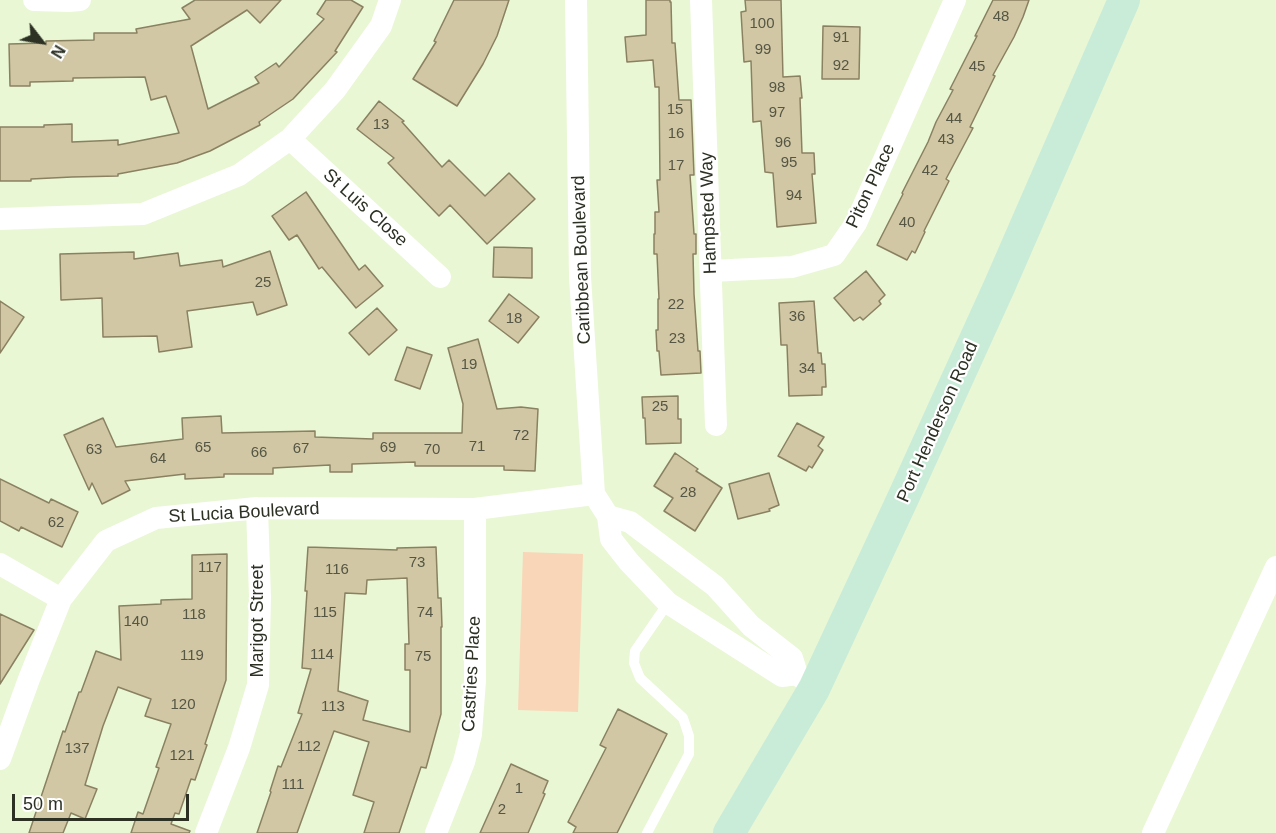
<!DOCTYPE html>
<html>
<head>
<meta charset="utf-8">
<style>
  body { margin:0 }
  #map { position:relative; width:1276px; height:833px; overflow:hidden; background:#e9f7d4; font-family:Helvetica,sans-serif }
  canvas { display:block }
  .north { position:absolute; left:12px; top:12px; width:60px; height:60px; -webkit-text-stroke:4px #fff; paint-order:stroke; rotate:121deg; font-size:16px; font-weight:700; line-height:24px; text-align:center; color:#2c3124 }
  .north::after { content:''; display:block; margin:auto; width:21px; height:27px; background:#2c3124; clip-path:polygon(50% 0,100% 100%,50% 72%,0 100%) }
  .scale { position:absolute; left:12px; top:794px; width:177px; height:27px; box-sizing:border-box; border:3px solid #2c3124; border-top:0; padding-left:8px; font-size:18px; line-height:21px; white-space:nowrap; color:#2c3124; -webkit-text-stroke:4px #fff; paint-order:stroke }
</style>
</head>
<body>
<div id="map">
<canvas width="1276" height="833"></canvas>
<div class="north">N</div>
<div class="scale">50 m</div>
</div>
<script>
const c = document.querySelector('canvas').getContext('2d');
c.lineJoin = 'round';
function fillPath(path, color) { c.fillStyle = color; c.fill(path, 'evenodd'); }
const poly = rows => new Path2D(rows.map(r => 'M' + r).join(''));
function strokePath(path, color, width, dash) { c.strokeStyle = color; c.lineWidth = width; c.lineCap = dash ? 'butt' : 'round'; c.setLineDash(dash || []); c.stroke(path); }
function write(font, color, halo, rows, align = 'center') {
  c.font = font + ' Helvetica,sans-serif'; c.lineWidth = 4.5; c.setLineDash([]); c.textBaseline = 'middle'; c.strokeStyle = halo; c.fillStyle = color; for (const [text, x, y, turn = 0] of rows) {
    c.save(); c.translate(x, y); c.rotate((+turn || 0) * Math.PI / 180); c.textAlign = isNaN(turn) ? turn : align; if (halo) c.strokeText(text, 0, 0); c.fillText(text, 0, 0); c.restore();
  }
}
const green = poly([
  [523,552,583,554,578,712,518,710]
]);
const building = poly([
  [195,0,281,0,260,23,247,10,191,46,208,109,259,83,255,77,276,63,279,67,324,19,317,14,326,0,351,0,363,7,335,51,337,52,293,99,259,122,260,125,210,151,177,163,118,174,118,176,72,177,31,179,31,181,0,181,0,127,44,127,44,125,72,124,72,142,118,140,118,145,179,133,166,96,151,100,145,77,73,78,73,81,30,82,30,86,10,86,9,44,46,43,46,41,94,40,94,33,137,33,136,29,190,19,182,8,195,0],
  [454,0,509,0,497,36,483,64,457,106,413,79,436,42,434,41,454,0],
  [646,0,670,0,670,2,671,2,672,43,675,43,679,100,691,100,694,175,690,175,694,234,696,234,696,254,693,254,694,294,698,351,700,351,701,373,661,375,659,351,657,351,656,330,658,330,658,299,659,299,657,254,654,254,654,234,655,234,655,212,659,212,657,180,660,180,659,87,655,87,653,60,627,62,625,37,646,35,646,0],
  [745,0,781,0,783,77,800,76,802,98,800,98,802,153,814,153,815,174,812,174,816,223,777,227,773,173,765,172,761,121,753,122,751,61,744,62,741,12,746,11,745,0],
  [993,0,1029,0,1023,17,1014,37,993,75,995,76,970,127,973,128,946,179,949,181,924,231,925,232,915,253,912,251,907,260,877,245,903,194,902,193,928,142,936,122,953,90,950,89,977,36,975,36,993,0],
  [823,26,860,27,859,79,822,79,823,26],
  [379,101,404,121,402,122,442,167,449,160,485,196,509,173,535,199,487,244,450,205,439,216,388,163,394,158,357,129,379,101],
  [306,192,359,270,365,265,383,286,356,308,322,267,319,269,297,235,289,240,272,216,306,192],
  [494,247,532,248,532,278,493,277,494,247],
  [270,251,287,305,257,315,253,302,187,311,192,347,159,352,157,336,103,337,102,298,61,300,60,254,134,252,134,259,178,253,180,266,222,260,223,267,270,251],
  [866,271,885,295,879,301,881,304,863,320,860,317,854,321,834,298,866,271],
  [509,294,539,317,518,343,489,321,509,294],
  [0,301,24,317,0,353,0,301],
  [814,301,818,353,821,353,822,364,825,364,826,387,822,387,822,395,789,396,787,345,781,345,779,303,814,301],
  [377,308,397,330,369,355,349,333,377,308],
  [478,339,497,409,521,407,538,409,535,471,504,470,504,466,415,466,415,462,352,464,352,472,330,472,330,465,273,468,273,474,224,474,224,477,185,479,185,474,125,481,130,490,102,504,92,483,89,490,64,435,103,418,116,447,183,439,182,418,221,416,222,433,315,431,315,437,373,439,373,433,462,433,463,404,448,348,478,339],
  [407,347,432,355,420,389,395,380,407,347],
  [678,396,678,419,681,419,681,443,646,444,645,418,643,418,642,397,678,396],
  [797,423,824,437,818,446,823,450,812,468,809,466,806,471,778,456,797,423],
  [675,453,698,469,696,471,722,488,695,531,664,511,673,498,654,486,675,453],
  [769,473,779,505,769,509,770,511,738,519,729,484,769,473],
  [0,479,49,503,51,499,78,512,62,547,21,527,19,531,0,521,0,479],
  [308,547,397,550,397,548,436,547,438,598,441,598,442,627,441,627,441,714,426,768,421,767,399,833,364,833,374,802,353,795,369,742,334,731,297,833,257,833,271,792,270,791,278,766,281,767,302,714,298,713,311,669,302,668,307,591,305,591,308,547],
  [407,578,409,644,405,644,405,670,410,670,410,732,363,720,368,701,338,691,345,593,366,594,367,580,407,578],
  [227,554,226,680,205,744,207,745,195,780,191,779,179,814,175,813,171,824,190,831,189,833,131,833,138,812,143,814,159,768,156,767,171,724,145,716,151,699,118,687,103,726,85,785,97,789,85,819,71,813,63,833,29,833,63,731,65,732,79,692,81,692,96,651,121,660,119,606,161,604,161,600,192,599,192,555,227,554],
  [0,614,34,630,0,684,0,614],
  [618,709,667,734,617,833,573,833,576,827,568,822,606,748,600,745,618,709],
  [511,764,548,781,543,793,545,794,528,833,480,833,511,764]
]);
const lane = poly([
  [647,833,689,754,689,736,683,718,640,678,634,663,635,651,668,603]
]);
const street = poly([
  [34,0,69,1,80,0],
  [576,0,580,277,594,494,608,516,611,539,629,562,668,603,782,676,797,674],
  [701,0,716,425],
  [290,139,440,277],
  [0,219,143,214,239,175,290,139,335,90,381,26,390,0],
  [711,271,792,267,834,255,856,223,955,0],
  [608,516,630,522,715,586,751,626,792,658,797,674,808,683],
  [0,564,61,599],
  [0,759,29,679,61,599,106,541,156,518,257,508,475,509,594,494],
  [206,833,239,748,258,685,260,597,257,508],
  [436,833,464,762,471,734,475,681,475,509],
  [1153,833,1276,567]
]);
const secondary = poly([
  [729,833,814,689,903,498,999,287,1124,0]
]);
const numberNames = [
  ["48",1001,17],
  ["100",762,24],
  ["91",841,38],
  ["99",763,50],
  ["92",841,66],
  ["45",977,67],
  ["98",777,88],
  ["15",675,110],
  ["97",777,113],
  ["44",954,119],
  ["13",381,125],
  ["16",676,134],
  ["43",946,140],
  ["96",783,143],
  ["95",789,163],
  ["17",676,166],
  ["42",930,171],
  ["94",794,196],
  ["40",907,223],
  ["25",263,283],
  ["22",676,305],
  ["36",797,317],
  ["18",514,319],
  ["23",677,339],
  ["19",469,365],
  ["34",807,369],
  ["25",660,407],
  ["72",521,436],
  ["71",477,447],
  ["65",203,448],
  ["69",388,448],
  ["67",301,449],
  ["63",94,450],
  ["70",432,450],
  ["66",259,453],
  ["64",158,459],
  ["28",688,493],
  ["62",56,523],
  ["73",417,563],
  ["117",210,568],
  ["116",337,570],
  ["115",325,613],
  ["74",425,613],
  ["118",194,615],
  ["140",136,622],
  ["114",322,655],
  ["119",192,656],
  ["75",423,657],
  ["120",183,705],
  ["113",333,707],
  ["112",309,747],
  ["137",77,749],
  ["121",182,756],
  ["111",293,785],
  ["1",519,789],
  ["2",502,810]
];
const streetNames = [
  ["Piton Place",871,186,-65],
  ["St Luis Close",365,208,42],
  ["Hampsted Way",709,213,-92],
  ["Caribbean Boulevard",582,260,-92],
  ["Port Henderson Road",938,422,-66],
  ["St Lucia Boulevard",244,513,-3],
  ["Marigot Street",258,621,-90],
  ["Castries Place",472,674,-87]
];
fillPath(green, '#f9d6b8');
fillPath(building, '#d1c7a4');
strokePath(building, '#8a8161', 1.5);
strokePath(lane, '#fff', 10);
strokePath(street, '#fff', 22);
strokePath(secondary, '#c9ecd9', 32);
write('15px', '#555644', null, numberNames);
write('18px', '#2c3124', '#fff', streetNames);
</script>
</body>
</html>
